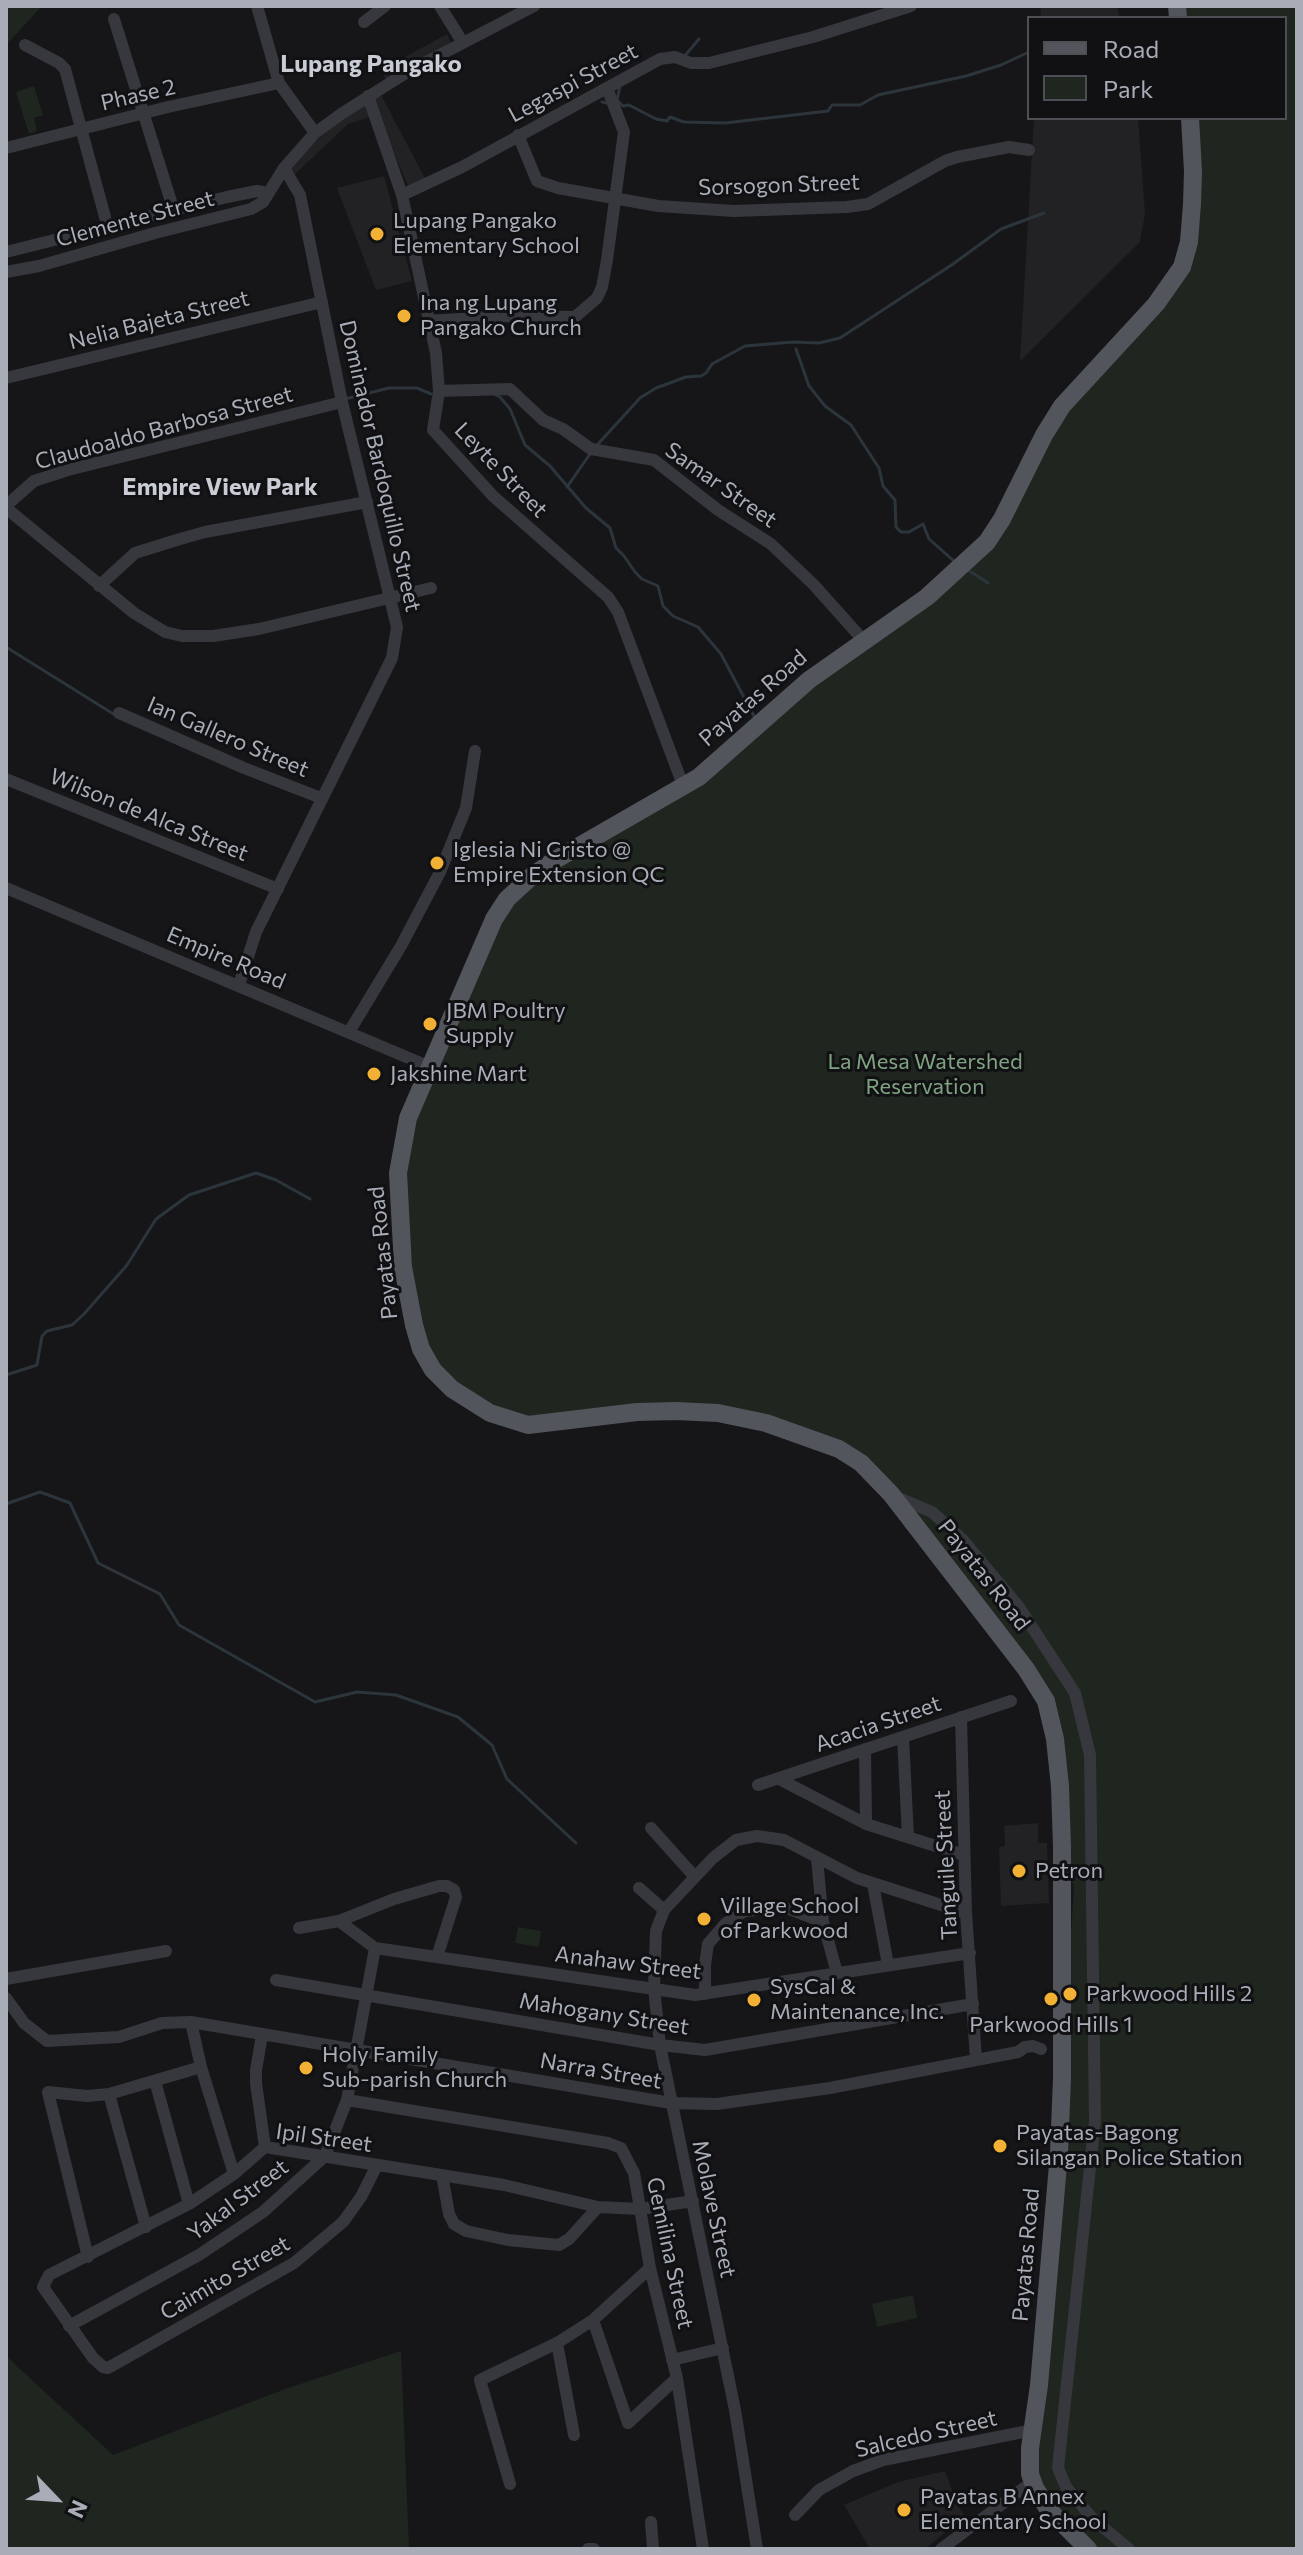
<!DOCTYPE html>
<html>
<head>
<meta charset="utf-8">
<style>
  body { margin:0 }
  #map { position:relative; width:1303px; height:2555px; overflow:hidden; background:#161618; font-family:Commissioner,sans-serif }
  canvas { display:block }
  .frame { position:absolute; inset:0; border:8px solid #a8adb8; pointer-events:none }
  .legend { position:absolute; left:1027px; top:16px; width:260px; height:104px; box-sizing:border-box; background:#111113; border:2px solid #4d4f55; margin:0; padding:10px 14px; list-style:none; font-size:24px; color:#a8adb8 }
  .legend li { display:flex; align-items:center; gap:16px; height:40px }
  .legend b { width:40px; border:2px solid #4d4f55 }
  .north { position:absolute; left:16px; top:2459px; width:80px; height:80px; -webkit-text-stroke:6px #111113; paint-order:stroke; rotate:115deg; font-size:22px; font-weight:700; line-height:32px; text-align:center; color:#a8adb8 }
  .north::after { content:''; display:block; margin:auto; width:28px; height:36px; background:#a8adb8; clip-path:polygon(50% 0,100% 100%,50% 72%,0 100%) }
</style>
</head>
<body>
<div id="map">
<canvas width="1303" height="2555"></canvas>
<div class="frame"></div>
<ul class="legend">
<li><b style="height:10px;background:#53555c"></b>Road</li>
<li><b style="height:22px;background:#1e261f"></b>Park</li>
</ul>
<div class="north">N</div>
</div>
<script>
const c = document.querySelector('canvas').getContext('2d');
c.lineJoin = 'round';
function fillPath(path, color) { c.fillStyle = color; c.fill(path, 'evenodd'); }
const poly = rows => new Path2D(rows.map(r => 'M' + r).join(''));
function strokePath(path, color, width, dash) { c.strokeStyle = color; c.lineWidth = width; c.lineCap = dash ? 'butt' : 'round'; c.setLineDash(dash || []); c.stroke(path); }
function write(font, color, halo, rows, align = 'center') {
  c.font = font + ' Commissioner,sans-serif'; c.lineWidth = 6; c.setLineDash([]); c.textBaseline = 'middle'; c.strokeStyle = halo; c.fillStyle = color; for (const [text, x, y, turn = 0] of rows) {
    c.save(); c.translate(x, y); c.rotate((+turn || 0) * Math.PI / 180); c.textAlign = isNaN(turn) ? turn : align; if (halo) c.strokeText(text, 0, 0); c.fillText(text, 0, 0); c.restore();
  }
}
const built = poly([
  [1041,6,1117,6,1120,18,1040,18],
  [447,34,451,43,386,80,381,70],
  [381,95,427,182,409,188,372,101],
  [368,102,373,116,348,124,294,175,288,168,345,114],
  [1034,118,1138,118,1145,214,1140,242,1020,361],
  [384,176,412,281,376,290,337,188],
  [1038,1823,1038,1843,1047,1843,1049,1903,1001,1906,999,1847,1005,1846,1004,1826],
  [945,2471,952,2490,952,2499,965,2516,925,2549,870,2549,844,2505,898,2482]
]);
const green = poly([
  [6,6,42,6,6,45],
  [1177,6,1297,6,1297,2549,1088,2549,1035,2488,1074,1888,1062,1847,1050,1712,872,1471,764,1419,515,1417,442,1374,416,1322,403,1149,507,899,684,788,979,550,1044,435,1182,267,1190,118,1285,118,1285,18,1178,18],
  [34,86,43,115,34,118,37,131,29,134,16,92],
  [518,1927,541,1931,539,1947,515,1943],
  [913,2295,917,2318,877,2327,872,2304],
  [401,2351,409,2549,6,2549,6,2356,113,2455,285,2389]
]);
const stream = poly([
  [683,58,699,39],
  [620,86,617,100,623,106,629,105,656,119,667,121,670,117,684,122,725,123,828,111,832,105,860,105,878,95,966,76,1001,65,1029,52],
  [602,102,606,103],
  [796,349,809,386,825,406,851,425,879,468,883,486,895,500,896,527,901,532,909,532,923,524,929,539,955,562],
  [496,395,500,397,510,409,525,445,550,466,586,508,610,528,616,548,624,556,635,572,642,579,658,586,663,606,673,616,698,627,721,654,755,718],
  [345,399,389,388,417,388,431,394],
  [598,444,640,398,656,388,686,377,701,376,706,373,712,364,745,346,793,342,819,343,840,338,953,264,1001,229,1044,213],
  [567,487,590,454],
  [968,570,988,583],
  [6,647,115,715],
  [6,1375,37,1365,42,1336,47,1331,72,1325,84,1314,127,1265,156,1219,189,1195,256,1173,276,1180,310,1199],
  [6,1504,40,1492,70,1503,98,1563,160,1594,179,1625,315,1702,357,1692,396,1695,458,1717,492,1745,507,1779,576,1843]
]);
const minor = poly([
  [257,6,279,83,315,133],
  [440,6,463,43],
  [114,19,174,211],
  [364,22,385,6],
  [25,45,59,63,65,69,108,228],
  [368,96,402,195,436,353,439,391,433,430,493,496,608,597,618,612,684,788],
  [518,135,537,181,558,188,658,206,734,211,847,207,868,204,945,161,957,157,1009,147,1029,150],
  [6,148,168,107,279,83],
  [402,195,462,167,660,59,675,57,691,63,709,63,813,37,911,6],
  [6,252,227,197,257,191,267,193],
  [6,272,39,266,155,233,251,209,263,202,284,168,315,133,341,114,409,71,534,6],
  [428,321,508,316,575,317,597,298,602,287,607,260,624,132,607,88],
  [6,378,322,302],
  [439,391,510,389,543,420,563,429,591,449,654,460,718,510,771,544,814,585,864,641],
  [6,508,134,613,165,632,182,636,213,636,259,629,431,588],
  [6,508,8,504,34,481,68,470,342,402],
  [99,586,135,553,180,539,205,532,367,502],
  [119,713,244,768,321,798],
  [6,779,278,889],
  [6,888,430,1067],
  [239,985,256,932,392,658,397,627,342,402,300,195,284,168],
  [349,1032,401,946,440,872,466,808,475,751],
  [894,1496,932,1512,963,1540,1019,1607,1075,1693,1090,1755,1095,2120,1058,2468,1066,2487,1092,2518,1129,2549],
  [961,1717,966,1913,976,2059],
  [903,1737,908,1837],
  [865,1749,866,1824],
  [779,1779,866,1824,964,1855],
  [758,1785,1011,1701],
  [651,1828,694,1876],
  [817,1859,823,1922,837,1973],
  [873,1884,888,1965],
  [639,1888,664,1910,656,1931,654,1988,660,2045,735,2410,757,2549],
  [664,1910,713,1858,736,1840,757,1836,784,1840,857,1878,966,1913],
  [339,1921,375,1948,695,1995,970,1953],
  [299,1928,339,1921,394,1899,439,1886,447,1886,454,1890,456,1897,437,1957],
  [6,1979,166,1951],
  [276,1980,660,2045,705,2050,973,2004],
  [705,1994,705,1965,708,1944,726,1923,745,1911,786,1908,823,1922],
  [6,1998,24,2023,47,2041,119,2037,162,2023,191,2022,671,2103,717,2104,830,2088,1018,2052,1025,2047,1033,2046,1041,2049],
  [191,2022,201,2067,234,2174],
  [262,2035,256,2070,256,2083,265,2147],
  [155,2081,189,2204],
  [109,2094,146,2227],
  [347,2100,608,2143,621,2148,634,2173,650,2268,677,2378,703,2549],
  [377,2165,361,2197,343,2222,294,2263,108,2368,103,2367,93,2358,43,2287,49,2275,189,2204,234,2174,265,2147,504,2185,598,2207,640,2209,693,2201],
  [442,2175,449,2214,454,2224,466,2231,508,2240,559,2245,569,2239,598,2207],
  [88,2257,48,2092,87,2096,109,2094,201,2067],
  [593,2320,628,2423,677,2378],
  [69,2326,199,2255,263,2212,325,2156,347,2100,375,1948],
  [557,2343,574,2435],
  [672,2360,723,2348],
  [510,2484,480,2380,557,2343,593,2320,650,2268],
  [795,2515,819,2490,853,2471,883,2460,1033,2430],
  [651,2522,653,2549],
  [588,2549,594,2549],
  [941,2549,1032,2482]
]);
const primary = poly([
  [1177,6,1178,18],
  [1088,2549,1048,2509,1035,2488,1030,2474,1030,2448,1039,2385,1059,2153,1062,2078,1062,1847,1060,1786,1055,1739,1046,1701,1026,1669,891,1494,861,1463,839,1449,766,1423,718,1413,676,1411,637,1412,528,1425,490,1413,452,1389,433,1370,421,1349,414,1325,403,1267,398,1173,408,1118,494,919,507,899,532,876,555,860,699,777,809,680,927,597,987,542,1002,519,1044,435,1062,406,1156,304,1182,267,1189,242,1192,204,1193,171,1190,118]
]);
const markers = [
  [377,234,8,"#f2b134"],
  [404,316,8,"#f2b134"],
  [437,863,8,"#f2b134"],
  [430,1024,8,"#f2b134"],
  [374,1074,8,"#f2b134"],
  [1019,1871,8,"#f2b134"],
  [704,1919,8,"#f2b134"],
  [1070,1994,8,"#f2b134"],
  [1051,1999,8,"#f2b134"],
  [754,2000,8,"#f2b134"],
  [306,2068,8,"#f2b134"],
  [1000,2146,8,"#f2b134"],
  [904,2510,8,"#f2b134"]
];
const streetNames = [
  ["Legaspi Street",573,83,-28],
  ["Phase 2",138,95,-13],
  ["Sorsogon Street",779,185,-2],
  ["Clemente Street",135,219,-15],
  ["Nelia Bajeta Street",159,320,-14],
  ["Claudoaldo Barbosa Street",164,428,-15],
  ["Dominador Bardoquillo Street",380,466,77],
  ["Leyte Street",501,470,46],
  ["Samar Street",721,485,35],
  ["Payatas Road",753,698,-41],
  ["Ian Gallero Street",228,737,23],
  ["Wilson de Alca Street",149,815,22],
  ["Empire Road",226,958,23],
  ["Payatas Road",383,1253,-96],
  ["Payatas Road",984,1575,52],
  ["Acacia Street",878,1724,-19],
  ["Tanguile Street",946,1865,-93],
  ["Anahaw Street",628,1963,7],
  ["Mahogany Street",604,2014,9],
  ["Narra Street",601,2071,10],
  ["Ipil Street",324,2138,8],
  ["Yakal Street",238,2200,-37],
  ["Molave Street",714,2209,78],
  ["Gemilina Street",670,2253,78],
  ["Payatas Road",1026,2255,-85],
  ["Caimito Street",225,2278,-30],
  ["Salcedo Street",926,2434,-13]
];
const poiNames = [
  ["Lupang Pangako",393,221],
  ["Elementary School",393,246],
  ["Ina ng Lupang",420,303],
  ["Pangako Church",420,328],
  ["Iglesia Ni Cristo @",453,850],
  ["Empire Extension QC",453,875],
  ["JBM Poultry",446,1011],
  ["Supply",446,1036],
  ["Jakshine Mart",390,1074],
  ["Petron",1035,1871],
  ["Village School",720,1906],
  ["of Parkwood",720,1931],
  ["SysCal &",770,1987],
  ["Maintenance, Inc.",770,2012],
  ["Parkwood Hills 2",1086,1994],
  ["Parkwood Hills 1",1051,2025,"center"],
  ["Holy Family",322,2055],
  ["Sub-parish Church",322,2080],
  ["Payatas-Bagong",1016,2133],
  ["Silangan Police Station",1016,2158],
  ["Payatas B Annex",920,2497],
  ["Elementary School",920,2522]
];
const parkNames = [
  ["La Mesa Watershed",925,1062],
  ["Reservation",925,1087]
];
const neighbourhoodNames = [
  ["Lupang Pangako",371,64],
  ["Empire View Park",220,487]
];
fillPath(built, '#222225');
fillPath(green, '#1e261f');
strokePath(stream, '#2c353c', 3);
strokePath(minor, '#37383d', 12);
strokePath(primary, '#53555c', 18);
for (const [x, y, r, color] of markers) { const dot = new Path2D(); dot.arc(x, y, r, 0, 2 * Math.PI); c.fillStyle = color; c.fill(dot); strokePath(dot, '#111113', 3); }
write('22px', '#a8adb8', '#111113', streetNames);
write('22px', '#a8adb8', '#111113', poiNames, 'left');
write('22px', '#7fa381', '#111113', parkNames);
write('bold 24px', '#c9ccd4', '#111113', neighbourhoodNames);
</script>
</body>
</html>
